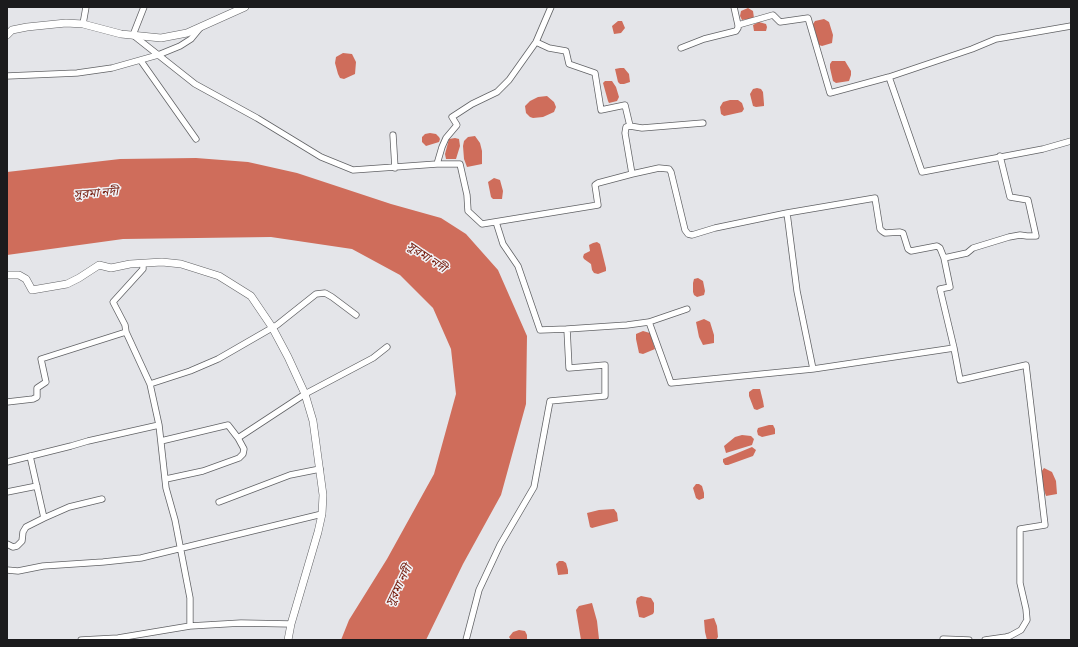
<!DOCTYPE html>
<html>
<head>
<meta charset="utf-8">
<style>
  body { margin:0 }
  #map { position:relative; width:1078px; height:647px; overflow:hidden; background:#e4e5e9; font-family:"Source Sans 3",sans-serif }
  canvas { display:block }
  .frame { position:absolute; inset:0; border:8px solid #1b1b1d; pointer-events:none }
</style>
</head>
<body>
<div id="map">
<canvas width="1078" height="647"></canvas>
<div class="frame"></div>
</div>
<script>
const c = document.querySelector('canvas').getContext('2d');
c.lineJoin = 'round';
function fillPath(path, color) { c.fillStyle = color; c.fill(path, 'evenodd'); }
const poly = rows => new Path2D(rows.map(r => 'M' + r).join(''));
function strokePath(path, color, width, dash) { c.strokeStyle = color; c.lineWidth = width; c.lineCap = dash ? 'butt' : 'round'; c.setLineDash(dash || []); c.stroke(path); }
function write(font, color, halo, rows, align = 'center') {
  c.font = font + ' "Source Sans 3","Noto Sans Bengali",sans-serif'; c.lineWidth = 3; c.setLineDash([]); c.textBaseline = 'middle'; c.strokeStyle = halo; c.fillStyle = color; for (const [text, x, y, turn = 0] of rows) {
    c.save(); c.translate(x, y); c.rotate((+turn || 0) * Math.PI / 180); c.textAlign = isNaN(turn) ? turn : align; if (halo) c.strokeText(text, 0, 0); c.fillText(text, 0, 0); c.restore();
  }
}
const water = poly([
  [748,8,753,11,754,18,742,20,740,16,741,11],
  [824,19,829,22,833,35,832,43,822,46,819,45,813,24,815,21],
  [618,21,622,21,625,28,621,33,614,34,612,26],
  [759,22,766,24,767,27,766,31,754,31,753,25],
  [343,53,352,54,356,62,355,74,344,79,340,78,338,74,335,63,336,57],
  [832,61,845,61,851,71,851,75,849,81,836,83,833,81,830,68,830,64],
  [620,68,624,68,629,74,630,82,624,84,620,84,618,82,615,69],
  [605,81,612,81,616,87,619,97,617,101,609,103,608,101,603,83],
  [757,88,761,89,763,92,764,104,764,106,756,107,753,106,750,94,753,89],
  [547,96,554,102,556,107,554,112,543,117,533,118,530,117,526,113,525,106,530,101,538,97],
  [730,100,738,100,742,103,744,109,742,112,724,116,721,114,720,107,723,102],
  [430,133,436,134,439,137,440,139,439,142,426,146,422,142,422,137,425,134],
  [475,136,480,143,482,151,482,164,467,167,464,159,463,146,464,141,468,137],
  [455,138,459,139,460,146,456,159,446,159,445,154,449,139],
  [196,158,248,162,297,173,391,204,441,218,466,234,498,270,527,336,526,404,501,495,463,564,426,640,341,640,349,620,387,559,434,474,456,394,451,349,433,308,400,275,352,249,271,237,123,239,7,255,7,172,120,159],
  [494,178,500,180,503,191,502,199,493,199,491,197,488,182],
  [597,242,600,244,606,268,606,271,598,274,594,273,592,270,591,264,584,259,583,257,584,254,590,251,589,245,593,243],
  [698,278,703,281,705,291,704,295,697,297,694,295,693,292,693,283,694,279],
  [704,319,710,322,714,335,714,343,703,345,699,337,696,322],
  [643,331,650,333,655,349,643,354,639,353,636,339,636,334],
  [753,389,760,389,763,401,764,407,757,410,754,409,749,396,749,392],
  [769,425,773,425,775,429,775,434,762,437,758,435,757,431,758,428],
  [742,435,751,436,754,439,752,445,726,453,724,446,735,437],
  [752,447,756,450,753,456,728,465,725,465,723,462,723,459],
  [1044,468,1052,472,1056,481,1057,494,1046,496,1043,487,1041,472],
  [696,484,699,484,702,486,704,493,704,498,699,500,696,498,693,488],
  [614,509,617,513,618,521,603,525,592,528,590,527,587,513,599,510],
  [559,561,563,561,566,563,568,570,568,574,558,575,556,564],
  [641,596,651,598,654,603,654,612,653,614,644,618,639,617,636,602,637,598],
  [592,603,597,621,599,639,596,640,581,640,576,610,579,606],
  [714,618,717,626,718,637,716,640,707,640,705,632,704,620],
  [519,630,525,631,527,635,527,640,511,640,509,637,513,632]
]);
const minor = poly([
  [144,7,133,35,195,84,257,118,321,157,353,170,437,164,460,164,467,195,468,211,482,224,598,205,595,185,598,183,632,174,625,133,626,127,630,126,625,105,601,110,595,73,569,64,566,51,549,48,536,42],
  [83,24,86,7],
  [738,25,773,15,780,22,808,18,830,93,889,77,972,49,996,39,1071,26],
  [681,48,704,39,736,31,738,28,738,25,734,7],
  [141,61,196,139],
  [7,76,77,73,112,68,158,55,180,46,191,39,200,28],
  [889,77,922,172,1043,149,1071,141],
  [630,126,642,128,703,123],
  [393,135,395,168],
  [437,164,442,147,446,138,457,125,452,117,472,104,497,92,509,80,536,42,551,7],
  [632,174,659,168,669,169,671,172,685,230,688,234,692,235,715,228,787,213,875,198,880,229,882,231,885,233,900,232,903,233,908,249,911,251,937,246,940,248,944,258],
  [787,213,797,291,813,369,954,348,960,380,1026,365,1045,525,1020,529,1020,583,1026,609,1027,620,1021,630,1010,636,1006,637,985,640],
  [143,264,143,269,113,302,125,325,126,332,150,384,159,425,166,488,175,520,190,598,190,626],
  [649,322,671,383,813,369],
  [567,329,627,325,649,322,687,309],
  [954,348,940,289,950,287,944,258,967,253,973,248,1009,237,1020,235,1027,236,1036,236,1028,200,1010,197,1000,156],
  [150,384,190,371,218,359,277,325,316,294,325,293,332,297,356,315],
  [7,402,33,399,37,397,37,388,46,382,41,359,126,332],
  [238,438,305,394,373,358,387,347],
  [161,441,228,425,238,438,244,449,243,454,239,458,203,471,166,479],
  [30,456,44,518,69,507,102,499],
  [7,462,71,446,88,441,159,425],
  [7,492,37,486],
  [219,502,290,475,320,469],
  [7,544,13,547,17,546,22,541,23,532,26,527,44,518],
  [7,570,18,571,43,566,103,562,141,558,322,514],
  [81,640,118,638,190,626,241,623,291,624],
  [466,640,479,590,500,545,534,487,550,401,605,396,605,365,569,368,567,329,540,330,518,266,503,244,496,222],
  [943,640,943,639,969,640]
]);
const tertiary = poly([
  [7,35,12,30,27,27,66,23,83,24,121,34,161,38,187,33,245,7],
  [7,275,19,275,26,279,32,290,67,284,79,278,99,265,111,268,130,264,162,262,181,264,219,276,251,296,272,327,288,357,305,394,313,421,323,495,322,514,318,532,291,624,288,640]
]);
const waterNames = [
  ["সুরমা নদী",96,194,-4],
  ["সুরমা নদী",426,258,34],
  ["সুরমা নদী",400,586,-64]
];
fillPath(water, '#cf6d5b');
strokePath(minor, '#616265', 7);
strokePath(tertiary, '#616265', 8);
strokePath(minor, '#fff', 5.5);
strokePath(tertiary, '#fff', 7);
write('italic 12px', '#741b0c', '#f1f2f6', waterNames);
</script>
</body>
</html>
